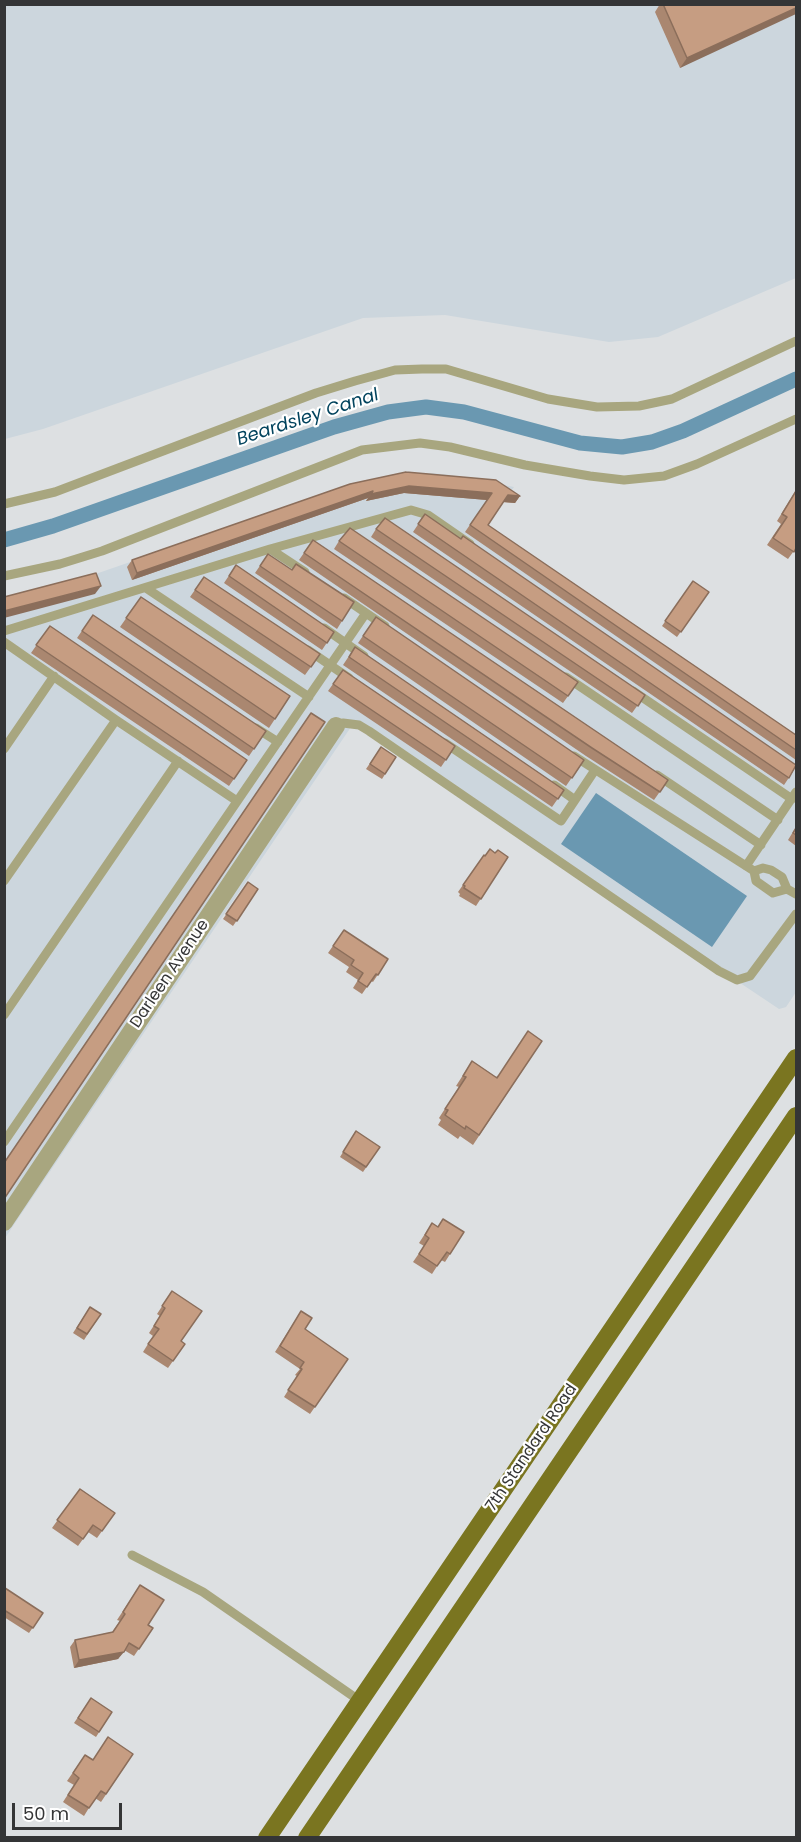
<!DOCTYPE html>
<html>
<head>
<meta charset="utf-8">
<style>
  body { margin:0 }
  #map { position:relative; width:801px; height:1842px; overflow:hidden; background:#dde0e2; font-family:Poppins,sans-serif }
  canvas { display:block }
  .frame { position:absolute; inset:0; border:6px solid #343536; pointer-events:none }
  .scale { position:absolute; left:12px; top:1803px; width:110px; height:27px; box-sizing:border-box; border:3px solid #343536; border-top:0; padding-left:8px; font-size:18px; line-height:21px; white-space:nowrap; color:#343536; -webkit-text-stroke:4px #fff; paint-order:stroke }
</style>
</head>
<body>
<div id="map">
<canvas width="801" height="1842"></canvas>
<div class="frame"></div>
<div class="scale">50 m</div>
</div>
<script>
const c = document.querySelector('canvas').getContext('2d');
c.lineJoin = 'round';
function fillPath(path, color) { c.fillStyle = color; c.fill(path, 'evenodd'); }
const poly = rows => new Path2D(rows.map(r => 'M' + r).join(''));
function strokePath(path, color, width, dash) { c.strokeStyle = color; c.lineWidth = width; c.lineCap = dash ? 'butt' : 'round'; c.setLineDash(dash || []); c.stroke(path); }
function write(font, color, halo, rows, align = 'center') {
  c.font = font + ' Poppins,sans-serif'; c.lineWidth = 4.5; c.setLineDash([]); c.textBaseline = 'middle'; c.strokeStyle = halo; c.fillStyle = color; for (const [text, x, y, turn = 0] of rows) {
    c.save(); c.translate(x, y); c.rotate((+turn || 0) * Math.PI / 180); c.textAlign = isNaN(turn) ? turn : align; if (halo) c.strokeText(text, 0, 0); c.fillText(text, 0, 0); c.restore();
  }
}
const built = poly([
  [5,5,796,5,796,278,658,337,609,342,445,315,363,318,43,429,5,439],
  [432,473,450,475,514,487,488,525,796,735,796,992,786,1007,779,1009,353,724,5,1238,5,599,84,578,364,481,398,475]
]);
const water = poly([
  [596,793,747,896,712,947,561,844]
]);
const canal = poly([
  [4,540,53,526,334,427,388,412,426,407,464,412,580,443,622,447,652,442,683,431,796,379]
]);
const lane = poly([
  [4,504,55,492,316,393,355,381,395,370,422,369,446,369,548,399,597,407,639,406,672,399,796,341],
  [270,549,411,510,428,515,470,544],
  [4,576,60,564,102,551,362,450,420,443,450,447,525,465,590,476,624,480,664,476,697,464,796,419],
  [146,588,309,697],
  [344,598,385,626],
  [324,628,364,656],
  [4,631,270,549,305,572],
  [4,642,116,720,237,801],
  [308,650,349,678],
  [566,677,778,820],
  [633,691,792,799],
  [336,726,343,723,359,725,369,731,719,971,737,980,750,976,796,914],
  [256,728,278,742],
  [445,743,561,821,595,770],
  [4,749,54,676],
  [574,756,754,871,756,881,773,893,787,889],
  [657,775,761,845],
  [554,785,575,800],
  [746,866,796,792],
  [754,871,763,868,771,870,782,877,787,889,796,894],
  [4,881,116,720],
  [4,1015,178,761],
  [4,1142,366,613],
  [132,1555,203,1592,360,1701]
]);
const street = poly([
  [4,1222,336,726]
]);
const primary = poly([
  [267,1838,796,1058],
  [307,1838,796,1116]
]);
const wall = poly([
  [660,4,796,4,680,68,655,12],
  [350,484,520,496,515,503,503,502,488,525,796,735,796,760,465,532,487,500,404,493,366,501,368,498,132,580,127,567,132,560],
  [796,490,796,548,788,559,767,545,781,524,777,521],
  [425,514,796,767,784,785,413,532],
  [376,529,645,695,632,713,371,537],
  [313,540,668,780,654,800,586,756,299,560],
  [339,541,578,682,563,703,334,549],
  [268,554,342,621,337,629,255,573],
  [236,565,334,632,322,650,224,583],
  [204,577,320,654,305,675,190,597],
  [693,581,709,592,677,637,662,626],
  [141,597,290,696,269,728,120,627],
  [93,615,266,731,249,756,77,638],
  [376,617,584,760,566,786,358,643],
  [50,626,247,760,229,786,31,653],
  [355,647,564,790,552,807,343,665],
  [343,670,455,746,441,767,328,691],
  [381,747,396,757,382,779,366,769],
  [796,827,796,846,788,840],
  [495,853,508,857,476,906,459,896,460,894,458,892,484,855,485,856],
  [248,882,258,889,233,926,223,919],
  [344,930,388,959,373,982,371,981,362,994,353,988,358,980,346,972,349,967,328,953],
  [542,1041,473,1145,460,1136,458,1139,438,1125,441,1120,439,1118,459,1087,456,1086,472,1061,496,1077],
  [356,1131,380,1147,363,1172,340,1157],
  [432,1223,438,1227,464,1232,445,1262,441,1260,432,1274,413,1262,424,1246,419,1243],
  [172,1291,181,1341,185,1344,168,1368,143,1352,153,1336,149,1333,160,1316,157,1314],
  [90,1307,101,1314,84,1340,73,1333],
  [301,1311,305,1329,348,1359,310,1414,284,1397,297,1376,295,1375,300,1369,275,1352],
  [80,1489,115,1513,97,1538,88,1532,78,1546,52,1528],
  [140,1585,148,1625,153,1628,134,1656,124,1650,118,1659,74,1668,70,1647,75,1640,112,1632,120,1621,117,1620],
  [4,1590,43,1613,29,1633,4,1617],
  [91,1698,112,1712,96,1737,74,1723],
  [133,1754,101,1802,95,1798,84,1816,63,1802,74,1785,67,1781,85,1755,93,1760]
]);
const shadedWall = poly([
  [796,8,796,14,680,68,687,58],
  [409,486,492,493,487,500,404,493,366,501,371,494],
  [373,491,368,498,132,580,137,573],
  [508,495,520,496,515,503,503,502],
  [101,586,95,594,4,618,4,611],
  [124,1652,118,1659,74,1668,79,1660]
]);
const building = poly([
  [663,4,796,4,796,8,687,58,663,4],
  [406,472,496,480,520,496,508,495,488,525,796,735,796,750,470,525,492,493,409,486,371,494,373,491,137,573,132,560,350,484,406,472],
  [796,491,796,548,794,552,773,538,787,517,782,514,796,491],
  [425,514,461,539,463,536,796,765,789,778,418,524,425,514],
  [385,518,645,695,638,706,376,529,385,518],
  [350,528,578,682,568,696,339,541,350,528],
  [313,540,668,780,660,792,592,748,304,553,313,540],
  [268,554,292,570,296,564,354,602,342,621,260,566,268,554],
  [236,565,334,632,327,643,229,576,236,565],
  [96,573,101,586,4,611,4,597,96,573],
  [204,577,320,654,311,667,195,590,204,577],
  [693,581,709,592,681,632,665,621,693,581],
  [141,597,290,696,275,719,126,618,141,597],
  [93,615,266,731,254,749,82,631,93,615],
  [376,617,584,760,572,778,363,636,376,617],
  [50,626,247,760,234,779,36,645,50,626],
  [355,647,564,790,558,799,349,657,355,647],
  [343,670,455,746,446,760,333,684,343,670],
  [311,713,325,722,4,1199,4,1163,311,713],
  [381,747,396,757,385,774,370,764,381,747],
  [796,828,796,835,793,833,796,828],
  [490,849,495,853,498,850,508,857,481,899,464,888,465,886,463,885,484,855,485,856,490,849],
  [248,882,258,889,237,921,226,914,248,882],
  [344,930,388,959,378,975,376,974,367,987,358,981,363,973,351,965,354,960,333,946,344,930],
  [528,1031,542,1041,479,1135,466,1126,465,1129,445,1115,448,1110,445,1109,466,1077,463,1076,472,1061,497,1078,528,1031],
  [356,1131,380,1147,366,1167,343,1152,356,1131],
  [443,1219,464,1232,450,1254,447,1252,437,1266,419,1254,429,1238,425,1235,432,1223,438,1227,443,1219],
  [172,1291,202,1311,181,1341,185,1344,173,1361,148,1344,159,1329,154,1326,165,1308,162,1306,172,1291],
  [90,1307,101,1314,87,1334,77,1328,90,1307],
  [301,1311,312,1318,305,1329,348,1359,315,1407,288,1390,302,1369,300,1368,304,1362,280,1346,301,1311],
  [80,1489,115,1513,102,1531,93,1525,83,1539,57,1520,80,1489],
  [140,1585,164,1600,148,1625,153,1628,139,1649,129,1643,124,1652,79,1660,75,1640,113,1632,125,1614,123,1612,140,1585],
  [5,1588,43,1613,33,1628,4,1610,4,1590,5,1588],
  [91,1698,112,1712,99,1732,78,1718,91,1698],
  [108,1737,133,1754,106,1794,101,1791,89,1808,68,1795,79,1778,73,1773,85,1755,93,1760,108,1737]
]);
const streetNames = [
  ["Darleen Avenue",170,974,-56],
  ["7th Standard Road",532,1448,-56]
];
const waterNames = [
  ["Beardsley Canal",308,418,-18]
];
fillPath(built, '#ccd6dd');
fillPath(water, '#6a98b1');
strokePath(canal, '#6a98b1', 15);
strokePath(lane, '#a8a67f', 9);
strokePath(street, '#a8a67f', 18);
strokePath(primary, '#7a7520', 18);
fillPath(wall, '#aa8770');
fillPath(shadedWall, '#8b6e5b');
fillPath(building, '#c69d82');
strokePath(building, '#8b6e5b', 1.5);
write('16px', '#343536', '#fff', streetNames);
write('italic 18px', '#02435d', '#fff', waterNames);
</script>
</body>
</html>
